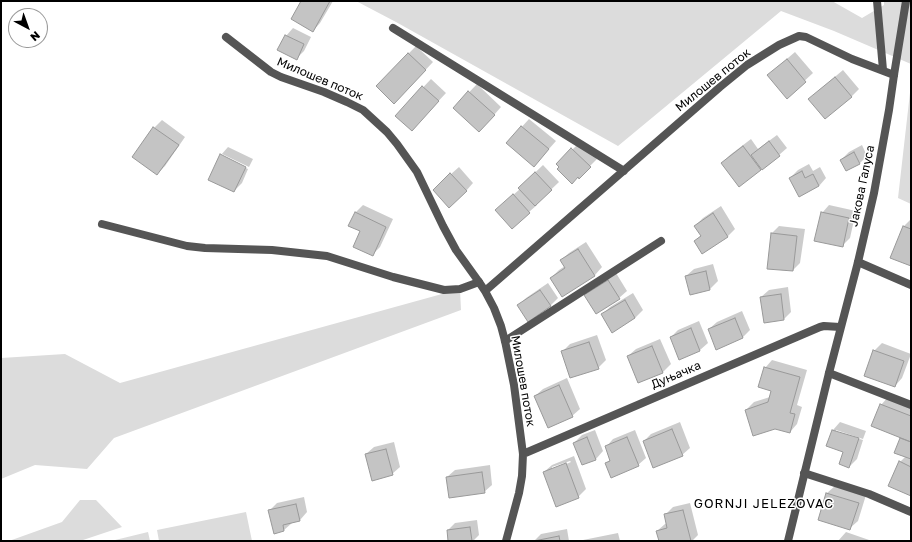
<!DOCTYPE html>
<html>
<head>
<meta charset="utf-8">
<style>
  body { margin:0 }
  #map { position:relative; width:912px; height:542px; overflow:hidden; background:#fff; font-family:"Golos Text",sans-serif }
  canvas { display:block }
  .frame { position:absolute; inset:0; border:2px solid #000; pointer-events:none }
  .north { position:absolute; left:8px; top:8px; width:40px; height:40px; box-sizing:border-box; background:#fff; border:1px solid #999; border-radius:50%; rotate:139deg; font-size:11px; font-weight:700; line-height:16px; text-align:center; color:#000 }
  .north::after { content:''; display:block; margin:auto; width:14px; height:18px; background:#000; clip-path:polygon(50% 0,100% 100%,50% 72%,0 100%) }
</style>
</head>
<body>
<div id="map">
<canvas width="912" height="542"></canvas>
<div class="frame"></div>
<div class="north">N</div>
</div>
<script>
const c = document.querySelector('canvas').getContext('2d');
c.lineJoin = 'round';
function fillPath(path, color) { c.fillStyle = color; c.fill(path, 'evenodd'); }
const poly = rows => new Path2D(rows.map(r => 'M' + r).join(''));
function strokePath(path, color, width, dash) { c.strokeStyle = color; c.lineWidth = width; c.lineCap = dash ? 'butt' : 'round'; c.setLineDash(dash || []); c.stroke(path); }
function write(font, color, halo, rows, align = 'center') {
  c.font = font + ' "Golos Text",sans-serif'; c.lineWidth = 3; c.setLineDash([]); c.textBaseline = 'middle'; c.strokeStyle = halo; c.fillStyle = color; for (const [text, x, y, turn = 0] of rows) {
    c.save(); c.translate(x, y); c.rotate((+turn || 0) * Math.PI / 180); c.textAlign = isNaN(turn) ? turn : align; if (halo) c.strokeText(text, 0, 0); c.fillText(text, 0, 0); c.restore();
  }
}
const green = poly([
  [356,1,832,1,862,18,884,5,884,1,911,1,911,64,834,31,781,11,618,146,396,22],
  [911,84,911,204,898,198],
  [460,289,461,310,114,438,87,469,35,465,1,479,1,358,65,354,120,383],
  [80,500,96,500,122,527,80,541,9,541,62,522],
  [246,512,252,541,159,541,157,530],
  [148,532,150,541,111,541]
]);
const shadow = poly([
  [302,1,333,1,320,23,313,31],
  [293,28,311,37,304,51,296,59,286,36],
  [416,46,433,62,402,95,377,86],
  [795,52,813,73,787,97,768,75],
  [843,70,859,89,852,96,825,118,817,92],
  [431,79,446,93,419,122,396,116],
  [477,84,501,107,487,123,454,108],
  [529,119,556,141,541,158,507,143],
  [162,120,185,137,165,166,157,174,133,157,154,128],
  [777,135,787,148,779,155,739,185,722,163,730,155,751,139,758,149],
  [580,142,597,159,579,177,560,167,558,164],
  [862,145,867,156,860,163,847,170,841,160,849,152],
  [228,147,253,159,249,167,222,154,222,157,248,169,242,183,234,191,221,155],
  [809,164,813,171,820,167,826,178,819,186,790,178,798,170],
  [543,165,559,182,536,204,537,205,529,212,504,203,520,189,519,188],
  [459,167,473,183,466,191,442,182],
  [363,205,393,219,380,247,373,254,355,213],
  [829,205,856,211,850,238,842,246,822,213],
  [721,206,735,229,728,236,702,252,695,241,701,235,695,226,703,218],
  [911,219,911,265,891,257,904,226],
  [779,226,805,229,800,263,793,270,772,233],
  [586,242,602,267,595,275,562,295,551,278,559,270,565,266,561,260,569,253],
  [713,264,718,281,710,289,691,294,686,276,694,269],
  [616,273,627,291,619,298,585,295,593,288],
  [548,283,558,298,551,305,528,320,518,306,526,298],
  [788,287,791,312,784,319,761,297,769,290],
  [633,293,643,310,635,318,612,331,602,315,610,307],
  [742,311,750,330,743,337,709,329,717,322],
  [699,321,708,343,700,350,680,359,671,337,678,330],
  [597,335,606,360,598,368,562,352,570,344],
  [660,339,671,364,663,372,639,382,628,356,636,349],
  [882,343,911,354,902,378,895,386,874,351],
  [772,360,807,370,797,405,802,407,797,424,790,432,746,410,754,402,770,397,772,390,765,368],
  [567,378,580,409,572,416,535,396,543,389],
  [888,397,911,406,911,495,900,462,906,456,896,453,902,437,881,405],
  [680,422,690,448,682,455,644,441,651,434],
  [840,422,866,431,863,439,836,430,836,432,863,440,857,459,849,467,844,451,828,446,833,430],
  [595,430,603,451,596,459,583,464,574,443,582,435],
  [635,430,646,458,638,465,606,463,611,459,606,447,613,439],
  [394,442,400,467,392,474,366,454,374,447],
  [574,456,586,489,578,497,544,472,552,465],
  [570,461,571,462,552,470,552,467],
  [490,465,492,485,484,492,447,477,455,470],
  [835,486,866,495,858,521,850,528,819,519,827,493],
  [304,497,307,512,300,520,292,523,284,530,274,533,270,510,277,503],
  [690,503,698,535,692,541,660,541,657,531,665,524,667,523,665,515,673,507],
  [477,520,479,535,473,541,449,541,448,530,455,523],
  [567,529,569,541,534,541,541,534],
  [846,532,872,541,838,541],
  [618,533,620,541,582,541,583,540]
]);
const building = poly([
  [301,1,330,1,313,32,291,19,301,1],
  [285,35,304,44,297,60,277,50,285,35],
  [408,53,426,70,394,104,376,86,408,53],
  [787,59,806,82,787,99,767,75,787,59],
  [835,77,852,97,825,119,808,99,835,77],
  [422,86,439,101,412,131,395,116,422,86],
  [468,91,495,115,479,132,453,108,468,91],
  [521,126,549,149,534,167,506,143,521,126],
  [153,127,179,145,157,175,132,157,153,127],
  [769,141,780,156,762,170,751,155,769,141],
  [743,146,761,170,739,187,721,163,743,146],
  [571,148,591,167,579,179,578,177,572,184,557,169,559,167,556,164,571,148],
  [854,152,860,164,846,171,840,160,854,152],
  [220,154,246,167,234,192,208,180,220,154],
  [802,171,805,178,813,174,819,186,799,197,789,178,802,171],
  [535,172,552,190,535,206,518,188,535,172],
  [450,173,467,191,449,208,433,190,450,173],
  [513,194,530,213,512,229,495,210,513,194],
  [355,212,386,227,373,256,353,247,360,231,348,226,355,212],
  [821,212,849,218,843,247,814,241,821,212],
  [713,213,728,237,702,254,694,241,701,236,694,226,713,213],
  [903,226,911,229,911,266,890,258,903,226],
  [771,233,797,236,793,271,767,269,771,233],
  [578,249,595,276,562,297,550,278,565,268,560,260,578,249],
  [706,271,710,290,690,295,685,276,706,271],
  [608,280,620,299,596,314,584,295,608,280],
  [540,290,551,306,528,322,517,305,540,290],
  [781,294,784,320,764,323,760,297,781,294],
  [625,300,635,318,612,333,601,314,625,300],
  [735,318,743,338,716,350,708,329,735,318],
  [691,328,700,351,679,360,670,337,691,328],
  [589,342,599,369,570,378,561,351,589,342],
  [652,346,663,373,638,383,627,356,652,346],
  [873,350,904,361,895,387,864,376,873,350],
  [764,367,800,377,790,413,795,414,790,433,775,429,753,436,745,410,768,402,771,391,758,387,764,367],
  [559,385,573,417,548,428,534,396,559,385],
  [880,404,911,416,911,442,871,426,880,404],
  [672,429,683,456,653,468,643,441,672,429],
  [832,430,859,438,849,468,839,464,843,452,826,446,832,430],
  [587,437,596,460,582,465,573,443,587,437],
  [627,437,639,466,611,478,605,463,610,461,605,446,627,437],
  [900,438,911,442,911,459,894,453,900,438],
  [386,449,393,475,372,481,365,454,386,449],
  [899,461,911,467,911,496,888,486,899,461],
  [566,463,579,498,556,507,543,472,566,463],
  [482,472,485,493,449,498,446,477,482,472],
  [826,493,859,503,850,530,818,520,826,493],
  [296,504,300,521,283,525,284,531,274,534,268,510,296,504],
  [683,510,691,541,659,541,656,531,667,528,664,514,683,510],
  [470,527,472,541,448,541,447,530,470,527],
  [559,536,560,541,534,541,559,536]
]);
const service = poly([
  [877,1,883,70],
  [102,224,187,246,205,248,272,250,327,256,393,277,444,290,460,289,479,282],
  [505,341,661,241],
  [829,373,911,405]
]);
const minor = poly([
  [393,28,624,171],
  [226,37,271,72,281,77,324,92,347,102,363,110,387,132,397,144,417,172,443,226,456,250,479,282,485,291,494,308,501,326,505,341,514,385,523,454,522,476,519,493,506,541],
  [858,262,911,285],
  [485,291,720,87,747,65,779,45,799,36,806,37,852,59,894,75],
  [523,454,820,327,824,326,840,327],
  [804,473,869,494,911,512]
]);
const tertiary = poly([
  [788,541,829,373,858,262,874,193,889,110,894,75,906,1]
]);
const streetNames = [
  ["Милошев поток",320,79,23],
  ["Милошев поток",713,80,-39],
  ["Јакова Галуса",862,186,-78],
  ["Дуњачка",676,375,-23],
  ["Милошев поток",523,381,80]
];
const neighbourhoodNames = [
  ["GORNJI JELEZOVAC",764,504]
];
fillPath(green, '#dcdcdc');
fillPath(shadow, '#0003');
fillPath(building, '#c4c4c4');
strokePath(building, '#999', 1);
strokePath(service, '#555', 8);
strokePath(minor, '#555', 8);
strokePath(tertiary, '#555', 8);
write('12px', '#000', '#fff', streetNames);
c.letterSpacing = '1px';
write('13px', '#000', '#fff', neighbourhoodNames);
c.letterSpacing = '0px';
</script>
</body>
</html>
